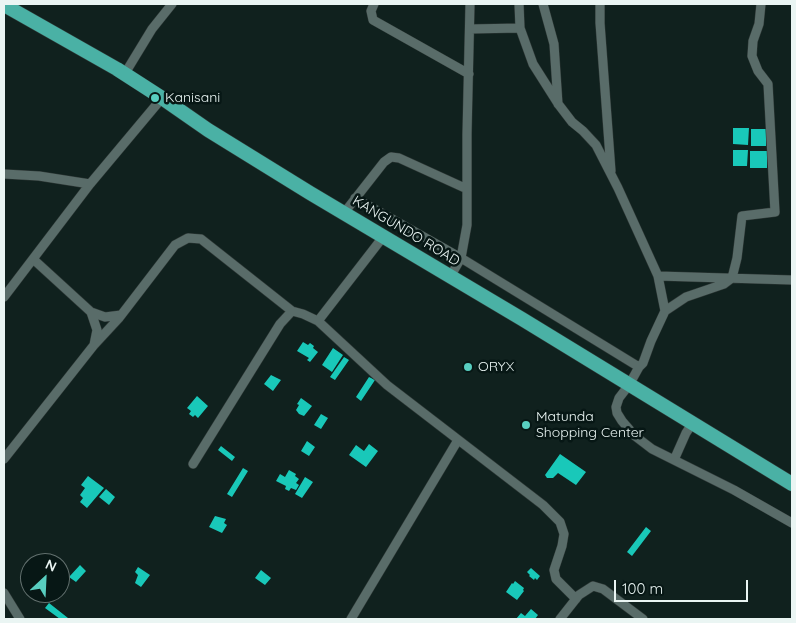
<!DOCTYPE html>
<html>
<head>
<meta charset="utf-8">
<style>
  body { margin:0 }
  #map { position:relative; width:796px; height:623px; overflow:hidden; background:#10211e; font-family:Quicksand,sans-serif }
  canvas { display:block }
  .frame { position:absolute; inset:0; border:5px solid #eaf5f3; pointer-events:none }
  .north { position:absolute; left:20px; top:553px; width:50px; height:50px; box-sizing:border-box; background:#071715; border:1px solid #62706e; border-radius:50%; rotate:25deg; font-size:14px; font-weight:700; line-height:20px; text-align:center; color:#eaf5f3 }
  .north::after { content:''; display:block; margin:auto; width:18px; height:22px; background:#58cec0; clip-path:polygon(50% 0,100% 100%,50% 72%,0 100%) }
  .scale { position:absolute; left:614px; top:580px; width:134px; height:22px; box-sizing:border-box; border:2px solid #eaf5f3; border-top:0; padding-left:6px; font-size:15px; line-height:18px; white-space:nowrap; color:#eaf5f3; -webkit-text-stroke:4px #071715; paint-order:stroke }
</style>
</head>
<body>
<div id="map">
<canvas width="796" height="623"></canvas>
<div class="frame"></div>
<div class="north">N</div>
<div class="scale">100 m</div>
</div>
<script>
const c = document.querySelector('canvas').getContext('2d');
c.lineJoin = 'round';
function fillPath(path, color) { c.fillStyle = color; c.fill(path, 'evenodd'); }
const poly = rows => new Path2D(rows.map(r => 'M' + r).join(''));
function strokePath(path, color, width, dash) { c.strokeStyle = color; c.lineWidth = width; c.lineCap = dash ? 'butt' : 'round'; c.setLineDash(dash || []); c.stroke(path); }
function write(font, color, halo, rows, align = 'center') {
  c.font = font + ' Quicksand,sans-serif'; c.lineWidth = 5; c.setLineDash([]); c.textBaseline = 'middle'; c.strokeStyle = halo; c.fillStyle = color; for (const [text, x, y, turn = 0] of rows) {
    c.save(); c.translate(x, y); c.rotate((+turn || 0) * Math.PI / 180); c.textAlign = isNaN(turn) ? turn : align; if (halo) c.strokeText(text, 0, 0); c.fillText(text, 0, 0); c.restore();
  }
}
const building = poly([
  [733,128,749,128,748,145,733,144],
  [751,129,766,129,766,146,751,146],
  [733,150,748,150,747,166,733,166],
  [750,151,767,151,767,168,750,168],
  [303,342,308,345,310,343,314,346,313,348,318,352,310,362,307,360,309,358,297,351],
  [333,348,343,355,332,372,322,365],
  [344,357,349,360,335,380,330,377],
  [271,375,281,380,273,391,264,384],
  [369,377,375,380,361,401,356,397],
  [197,396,208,406,198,418,195,415,193,417,189,414,191,411,187,408],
  [301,398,312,406,304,416,299,414,296,410,299,405,297,404],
  [321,414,328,418,321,429,314,425],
  [307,441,315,447,309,456,301,451],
  [369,444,378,451,366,467,349,455,356,445,364,451],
  [221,446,235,457,232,461,218,450],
  [560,454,586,472,576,485,558,473,553,478,547,478,545,475],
  [243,468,248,471,232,497,227,494],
  [289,470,296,474,295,476,299,479,296,483,299,485,296,490,291,488,289,491,285,489,286,486,276,481,280,474,285,477],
  [88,476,104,488,87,508,80,502,83,498,80,495,85,488,81,485],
  [305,477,313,482,302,498,295,494],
  [106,489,115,497,109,505,99,497],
  [215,516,226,519,224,523,227,525,222,533,209,527],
  [646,527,651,531,632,556,627,552],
  [80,565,86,571,76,582,69,577],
  [138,567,150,575,141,587,135,583,138,575,135,572],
  [531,568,540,576,537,580,535,578,534,580,529,576,530,575,527,572],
  [261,570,271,578,265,585,255,578],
  [515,581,524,588,523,590,524,591,517,600,506,592,512,583,513,584],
  [49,603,68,618,67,619,60,619,45,608],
  [531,609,538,615,535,619,516,619,521,613,525,616]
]);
const minor = poly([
  [374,4,371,11,373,20,469,74],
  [519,4,520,28],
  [543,4,554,44,558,104],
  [600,4,600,23,611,171],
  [470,29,520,28,533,64,559,105,572,122,583,131,596,145,618,188,658,276,665,311],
  [124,75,152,29,172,4],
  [4,174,39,176,90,184],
  [355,198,461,258,467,225,467,134,470,4],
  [344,213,384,162,391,157,399,158,467,189],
  [658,276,792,280],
  [450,277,461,258,639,367,643,363,651,341,665,311,686,297,724,284,732,278,737,258,742,216,775,212,768,84,758,71,752,56,753,41,759,24,761,4],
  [4,297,90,184,162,98],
  [91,312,105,317,121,315],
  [318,321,383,237],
  [94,345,119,318,175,245,188,238,201,239,292,311],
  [639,367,629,385,619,398,616,407,617,413,622,421,635,436,652,449,734,490,792,523],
  [4,459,94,345,97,330,91,312,33,259],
  [674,460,686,433,692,424],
  [193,464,280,324,292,311,303,314,318,321,387,385,543,505,560,522,564,534,562,546,554,570,556,579,576,599],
  [4,593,20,619],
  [351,619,458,440],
  [560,619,579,595,593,586,603,589,643,619]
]);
const highway = poly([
  [4,5,117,69,162,98,208,130,310,193,522,319,792,484]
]);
const markers = [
  [155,98,5,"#58cec0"],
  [468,367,5,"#58cec0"],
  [526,425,5,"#58cec0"]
];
const poiNames = [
  ["Kanisani",165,98],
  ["ORYX",478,367],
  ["Matunda",536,417],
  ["Shopping Center",536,433]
];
const streetNames = [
  ["KANGUNDO ROAD",406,231,31]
];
fillPath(building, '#19c8b9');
strokePath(minor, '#2f3937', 10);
strokePath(highway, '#2f3937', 15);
strokePath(minor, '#596c69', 9);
strokePath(highway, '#4ab1a5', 14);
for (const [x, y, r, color] of markers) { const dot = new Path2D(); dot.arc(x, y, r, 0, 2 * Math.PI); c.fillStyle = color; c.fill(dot); strokePath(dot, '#071715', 2); }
write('14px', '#eaf5f3', '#071715', poiNames, 'left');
write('14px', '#eaf5f3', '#071715', streetNames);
</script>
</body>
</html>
